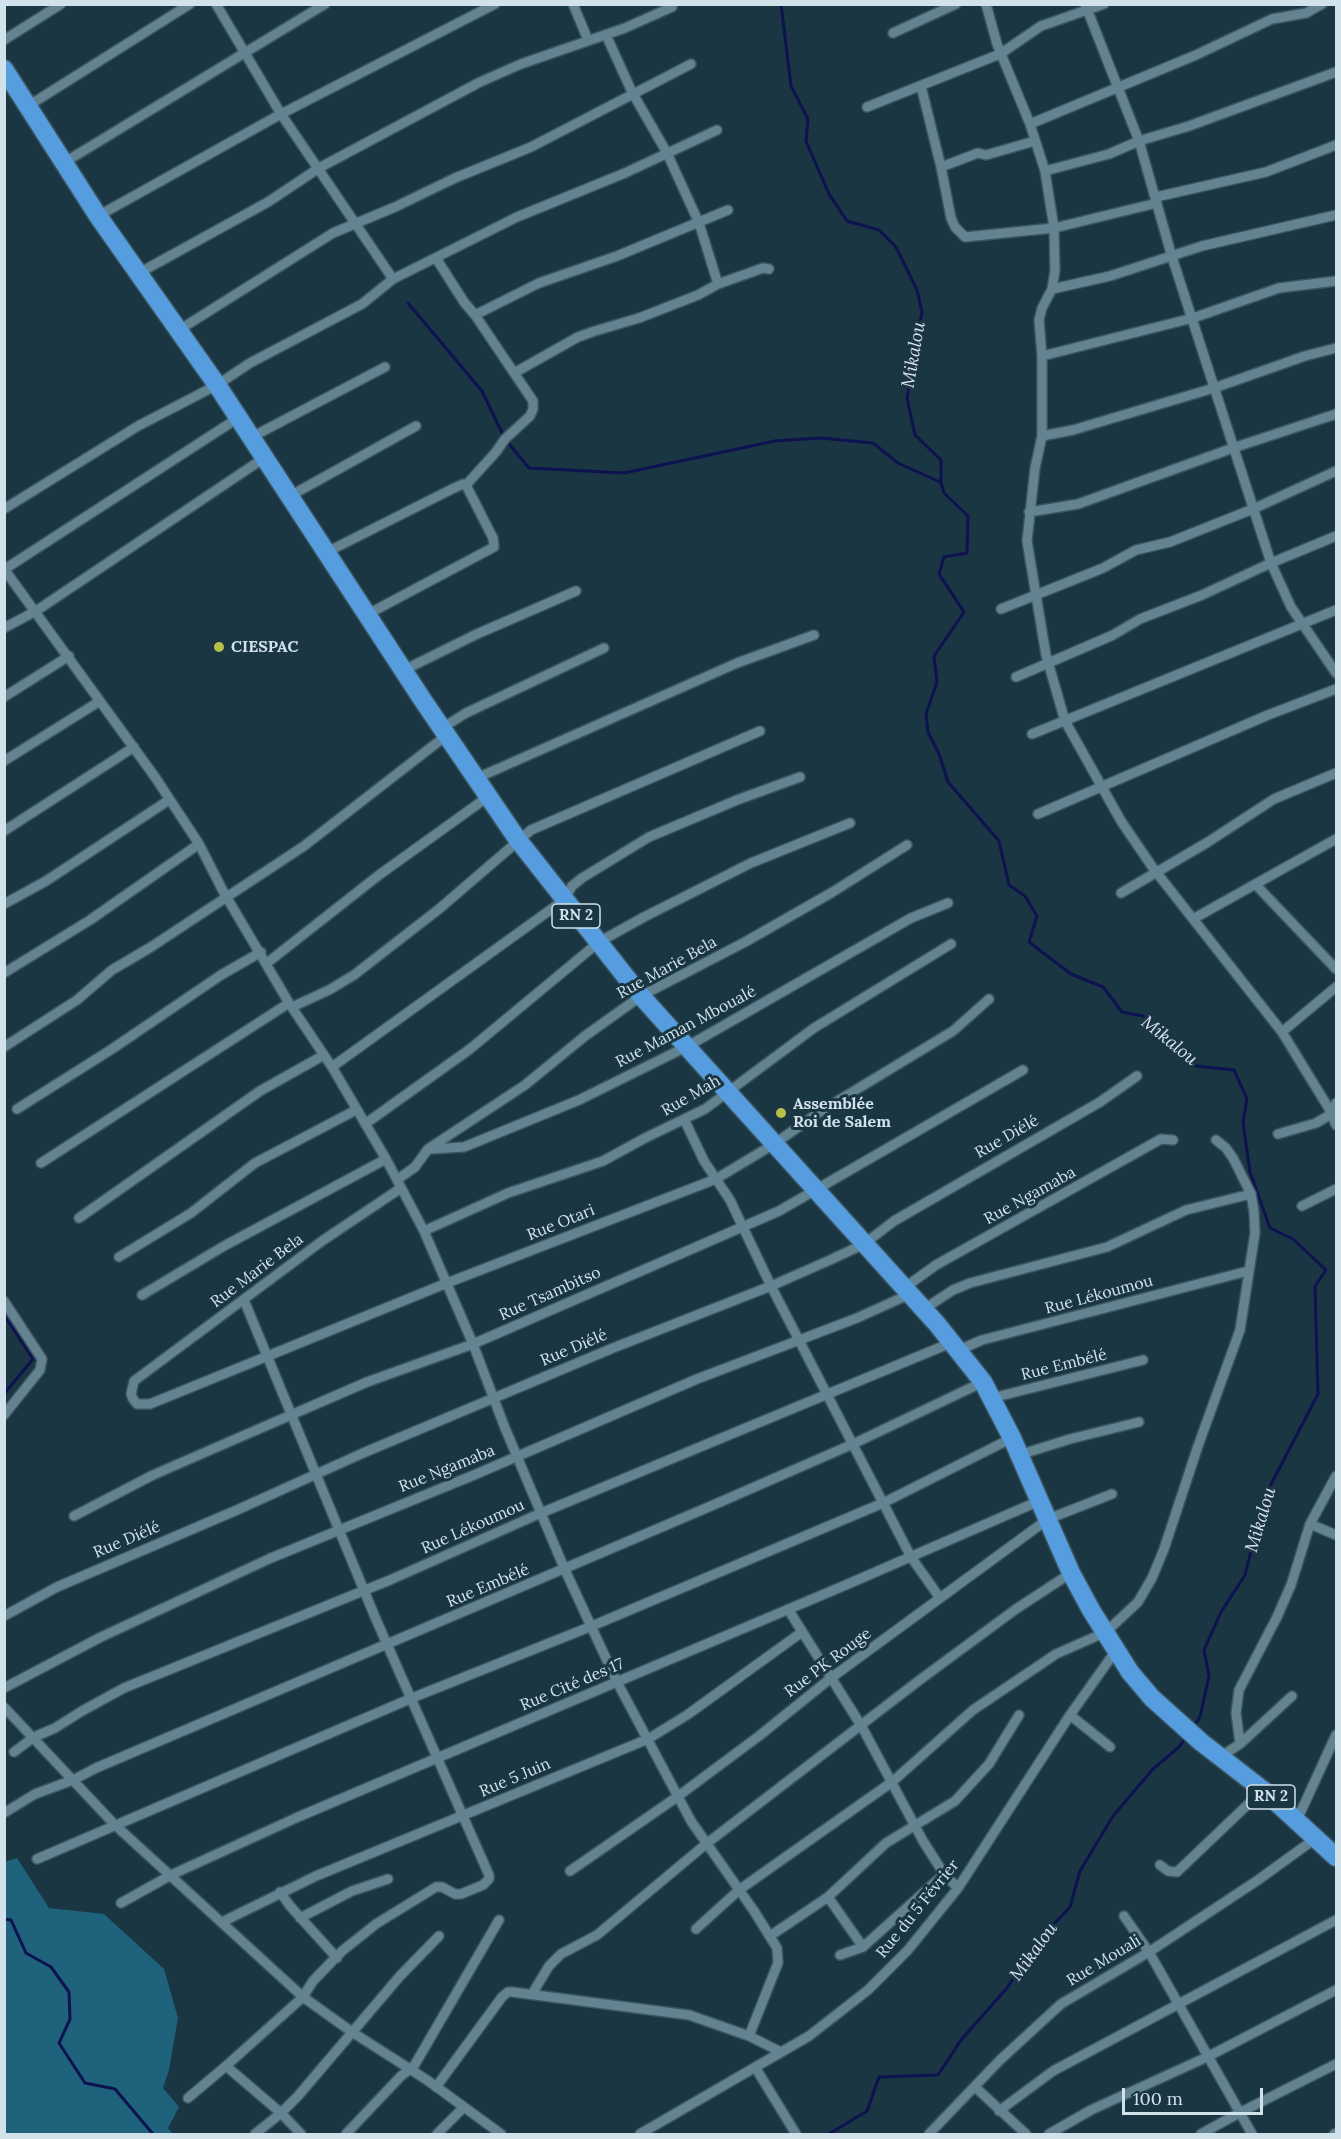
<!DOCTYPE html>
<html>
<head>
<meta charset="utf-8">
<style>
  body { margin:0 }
  #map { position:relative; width:1341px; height:2139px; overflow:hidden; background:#193642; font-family:Lora,serif }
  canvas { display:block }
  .frame { position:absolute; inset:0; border:6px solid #d2e2ea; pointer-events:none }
  .scale { position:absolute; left:1122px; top:2088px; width:141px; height:27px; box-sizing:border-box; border:3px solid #d2e2ea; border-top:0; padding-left:8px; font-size:18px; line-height:21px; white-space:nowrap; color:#d2e2ea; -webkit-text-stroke:4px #193642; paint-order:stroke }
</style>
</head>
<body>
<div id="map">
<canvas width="1341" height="2139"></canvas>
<div class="frame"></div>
<div class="scale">100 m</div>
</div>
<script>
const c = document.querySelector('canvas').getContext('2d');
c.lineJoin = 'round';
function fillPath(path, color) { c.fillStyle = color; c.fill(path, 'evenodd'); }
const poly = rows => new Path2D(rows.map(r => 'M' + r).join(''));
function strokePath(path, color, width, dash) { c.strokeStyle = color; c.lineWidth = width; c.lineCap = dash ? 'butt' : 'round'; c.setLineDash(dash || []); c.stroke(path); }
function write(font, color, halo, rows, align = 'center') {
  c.font = font + ' Lora,serif'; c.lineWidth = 6; c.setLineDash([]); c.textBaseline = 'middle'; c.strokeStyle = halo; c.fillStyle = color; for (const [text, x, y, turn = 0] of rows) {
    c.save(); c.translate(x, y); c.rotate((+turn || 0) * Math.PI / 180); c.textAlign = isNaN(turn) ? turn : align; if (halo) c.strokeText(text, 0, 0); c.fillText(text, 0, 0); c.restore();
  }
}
const green = poly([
  [17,1858,49,1908,104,1914,164,1969,178,2018,169,2070,163,2088,179,2107,168,2128,173,2134,5,2134,4,1862]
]);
const stream = poly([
  [781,4,791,86,808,119,806,141,829,194,847,221,879,230,896,247,917,290,922,312,907,398,915,435,941,460,941,483,944,493,968,516,967,553,944,557,939,574,964,612,934,656,937,682,926,714,928,732,939,754,948,782,999,841,1009,885,1025,896,1037,916,1029,942,1071,974,1103,987,1122,1012,1143,1016,1196,1066,1234,1070,1247,1099,1243,1122,1250,1172,1270,1228,1293,1239,1326,1270,1315,1286,1318,1394,1265,1496,1245,1575,1221,1612,1204,1650,1209,1676,1200,1717,1193,1727],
  [408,303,482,391,505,439,529,468,624,473,775,441,821,438,873,443,898,463,940,482],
  [4,1315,33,1359,4,1394],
  [4,1919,11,1920,26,1953,51,1967,69,1992,70,2019,59,2043,85,2083,115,2089,153,2134],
  [829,2134,867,2111,879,2077,938,2075,961,2040,1007,1988,1040,1939,1070,1907,1080,1871,1113,1816,1153,1769,1179,1747,1186,1737]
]);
const street = poly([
  [216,4,281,114,393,279],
  [573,4,588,40],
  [986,4,997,44,1030,124,1045,171,1054,228,1055,271,1052,289,1042,308,1039,320,1042,356,1042,436,1035,468,1027,541,1046,655,1065,721,1121,821,1153,868,1282,1032,1328,1107,1336,1125],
  [1085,4,1139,141,1172,257,1271,563,1291,607,1336,673],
  [893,33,956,4],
  [606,35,632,92,667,153,699,223,718,284],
  [4,40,61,4],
  [921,86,941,167,951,218,955,227,965,237,1054,228,1157,203],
  [28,106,190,4],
  [867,107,1000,54,1041,26,1104,4],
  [1030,124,1196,55,1272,19,1306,13,1322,4],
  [65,162,325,4],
  [941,167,978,153,986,155,1035,141],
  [1045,171,1109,154,1139,141,1189,126,1336,72],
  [1156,197,1266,172,1336,145],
  [98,216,281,114,495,4],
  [139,273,268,202,319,168,480,82,521,64,625,28,672,7],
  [1052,289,1110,276,1202,246,1336,215],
  [475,315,539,283,617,256,728,210],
  [179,330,333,233,395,207,455,178,531,147,691,64],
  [1042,356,1193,318,1279,288,1336,281],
  [514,373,578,337,595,331,639,318,698,295,718,284,763,268,769,269],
  [1042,436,1073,430,1214,388,1305,356,1336,348],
  [250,438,385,367],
  [290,496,416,426],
  [4,509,138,426,217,385,250,363,362,304,393,279,517,217,625,173,717,130],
  [1029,512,1078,504,1233,448,1336,414],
  [327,552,452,489,463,484,466,485,496,452,505,439,530,416,533,409,533,401,529,395,475,315,464,302,436,258],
  [4,569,155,777,199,844,223,891,289,1003,332,1067,386,1159,424,1231,473,1344,505,1428,565,1570,617,1682,691,1821,754,1911,777,1948,778,1963,749,2036],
  [5,569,238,418],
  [1001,609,1103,568,1136,550,1170,542,1253,509,1336,471],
  [368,614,494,547,493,538,466,485],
  [4,628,36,611,264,458],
  [404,670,477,634,576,591],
  [1016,677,1113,635,1140,619,1202,595,1271,563,1336,536],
  [4,697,69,656],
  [442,728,466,713,604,648],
  [1032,734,1336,610],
  [4,761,100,701],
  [477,778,737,663,814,635],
  [1038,814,1268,715,1336,689],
  [4,831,134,747],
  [1256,885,1336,969],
  [1121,893,1208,842,1274,799,1336,773],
  [4,904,46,881,169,800],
  [1193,919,1336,839],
  [267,963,379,875,489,796],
  [4,973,90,920,199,844],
  [292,1007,329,990,354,975,439,909,531,830,760,731],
  [1282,1032,1336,987],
  [4,1047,77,1000,112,970,151,947,304,846,447,735],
  [332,1067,564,900,572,886,582,878,649,837,737,800,800,777],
  [17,1109,112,1049,221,975,261,952],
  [684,1119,704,1161,730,1200,771,1286,911,1557,940,1598],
  [365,1124,470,1049,599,942,644,917,751,863,850,823],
  [1278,1134,1316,1123,1328,1116,1336,1103],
  [431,1149,464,1147,579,1100,688,1046,911,918,948,903],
  [41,1163,289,1003],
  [398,1179,415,1167,428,1149,525,1085,585,1036,641,996,745,942,831,893,907,845],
  [401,1188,322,1241,134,1381,131,1394,133,1399,137,1404,150,1404,447,1283,716,1179,774,1144,821,1111,953,1031,989,999],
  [1302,1206,1336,1189],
  [79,1218,260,1091,324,1055],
  [424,1231,508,1193,603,1161,645,1138,705,1109,814,1028,951,944],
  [119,1257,191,1213,255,1163,356,1110],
  [904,1288,936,1265,1161,1139,1173,1140],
  [142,1295,224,1246,386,1159],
  [4,1301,42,1359,40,1370,4,1415],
  [924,1309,953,1290,970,1283,1107,1247,1186,1210,1251,1194],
  [959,1350,982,1340,1248,1271],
  [992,1398,1143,1360],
  [1019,1455,1070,1439,1139,1422],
  [74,1516,153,1475,208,1451,367,1382,473,1344,779,1211,1023,1070],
  [1310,1524,1336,1535],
  [788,1609,862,1727,923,1841,944,1874,958,1888],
  [4,1616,57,1587,237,1510,363,1453,613,1348,771,1286,830,1260,864,1244,894,1221,1100,1102,1137,1076],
  [4,1688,101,1637,271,1558,474,1475,697,1379,857,1318,910,1294],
  [4,1707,115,1825,303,1997,352,2032,427,2080,501,2134],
  [1070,1715,1110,1747],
  [1240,1744,1236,1713,1239,1690,1277,1617,1291,1585,1310,1524,1336,1476],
  [14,1752,34,1737,55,1728,82,1711,124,1688,390,1580,541,1513,953,1342],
  [1220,1757,1240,1744,1292,1696],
  [4,1813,35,1794,73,1780,96,1768,711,1506,853,1444,983,1382],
  [1297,1820,1336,1735],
  [37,1859,412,1698,592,1626,883,1503,1012,1438],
  [1160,1865,1168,1871,1177,1872,1263,1790],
  [570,1871,677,1797,759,1736,831,1678,1048,1519,1112,1494],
  [280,1892,290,1906,337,1958],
  [828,1897,863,1947],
  [121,1903,171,1875,298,1817,848,1584,1039,1501],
  [1124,1916,1149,1952,1252,2134],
  [300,1918,352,1891,388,1879],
  [222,1922,316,1876,648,1739,687,1715,802,1632],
  [696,1929,739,1890,892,1782,973,1710,1056,1654,1106,1632,1138,1602,1152,1578,1164,1549,1198,1446,1240,1330,1255,1233,1254,1212,1251,1194,1233,1158,1226,1148,1216,1140],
  [770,1936,828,1897,886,1843,955,1801,989,1764,1019,1715],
  [840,1955,863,1947,944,1874],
  [532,1994,549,1966,561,1954,597,1935,706,1844,921,1679,1016,1609,1071,1573],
  [226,2066,281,2113,301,2134],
  [755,2067,796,2134],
  [436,2087,502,1997,508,1992,512,1992,689,2015,749,2036,781,2052],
  [975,2087,1026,2134],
  [188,2098,226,2066,303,1997,313,1981,342,1951,376,1924,436,1887,442,1887,455,1894,461,1894,483,1885,489,1879,489,1875,375,1617,244,1300],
  [999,2111,1053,2071,1336,1920],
  [255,2134,281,2113,298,2096,400,1976,439,1936],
  [346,2134,401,2076,414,2066,499,1920],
  [437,2134,464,2107],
  [640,2134,809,2036,868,1990,908,1950,958,1888,1070,1715,1117,1649],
  [929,2134,1000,2060,1061,2004,1149,1952,1258,1880,1316,1838],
  [1049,2134,1091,2110,1207,2057,1336,1990],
  [1201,2134,1239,2113,1336,2064],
  [1334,2134,1336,2133]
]);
const highway = poly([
  [4,69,98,216,217,385,422,699,518,840,641,996,937,1324,983,1382,1012,1438,1071,1573,1091,1610,1130,1672,1152,1698,1201,1742,1263,1790,1336,1857]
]);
const markers = [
  [219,647,6,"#b8c147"],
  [781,1113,6,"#b8c147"]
];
const shields = [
  [576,916,48],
  [1271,1797,48]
];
const shieldNames = [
  ["RN 2",576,916],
  ["RN 2",1271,1797]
];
const poiNames = [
  ["CIESPAC",231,647],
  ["Assemblée",793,1104],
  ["Roi de Salem",793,1122]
];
const streetNames = [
  ["Rue Marie Bela",667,968,-29],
  ["Rue Maman Mboualé",686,1027,-28],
  ["Rue Mah",691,1096,-30],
  ["Rue Diélé",1007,1137,-30],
  ["Rue Ngamaba",1030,1196,-29],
  ["Rue Otari",561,1223,-22],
  ["Rue Marie Bela",257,1271,-37],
  ["Rue Tsambitso",550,1294,-24],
  ["Rue Lékoumou",1099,1295,-15],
  ["Rue Diélé",574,1348,-23],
  ["Rue Embélé",1064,1365,-14],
  ["Rue Ngamaba",447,1469,-22],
  ["Rue Lékoumou",473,1527,-24],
  ["Rue Diélé",127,1540,-23],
  ["Rue Embélé",488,1586,-23],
  ["Rue PK Rouge",828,1663,-37],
  ["Rue Cité des 17",572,1685,-23],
  ["Rue 5 Juin",515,1778,-23],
  ["Rue du 5 Février",918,1909,-51],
  ["Rue Mouali",1104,1961,-31]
];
const waterNames = [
  ["Mikalou",914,355,-80],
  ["Mikalou",1169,1041,39],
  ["Mikalou",1261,1520,-73],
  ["Mikalou",1034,1952,-54]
];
fillPath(green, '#1e637b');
strokePath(stream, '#0e1250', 3);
strokePath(street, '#3b545e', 12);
strokePath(highway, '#3b545e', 21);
strokePath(street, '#648391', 9);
strokePath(highway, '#559ddf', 18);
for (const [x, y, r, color] of markers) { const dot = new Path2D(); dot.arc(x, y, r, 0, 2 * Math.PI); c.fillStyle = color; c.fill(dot); strokePath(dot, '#193642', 2); }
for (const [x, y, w] of shields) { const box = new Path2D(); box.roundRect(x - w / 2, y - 12, w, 24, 4.5); c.fillStyle = '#193642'; c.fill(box); strokePath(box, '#d2e2ea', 1.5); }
write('bold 15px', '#d2e2ea', null, shieldNames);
write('bold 16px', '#d2e2ea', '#193642', poiNames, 'left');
write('16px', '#d2e2ea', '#193642', streetNames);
write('italic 18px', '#dae1f5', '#193642', waterNames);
</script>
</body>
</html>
